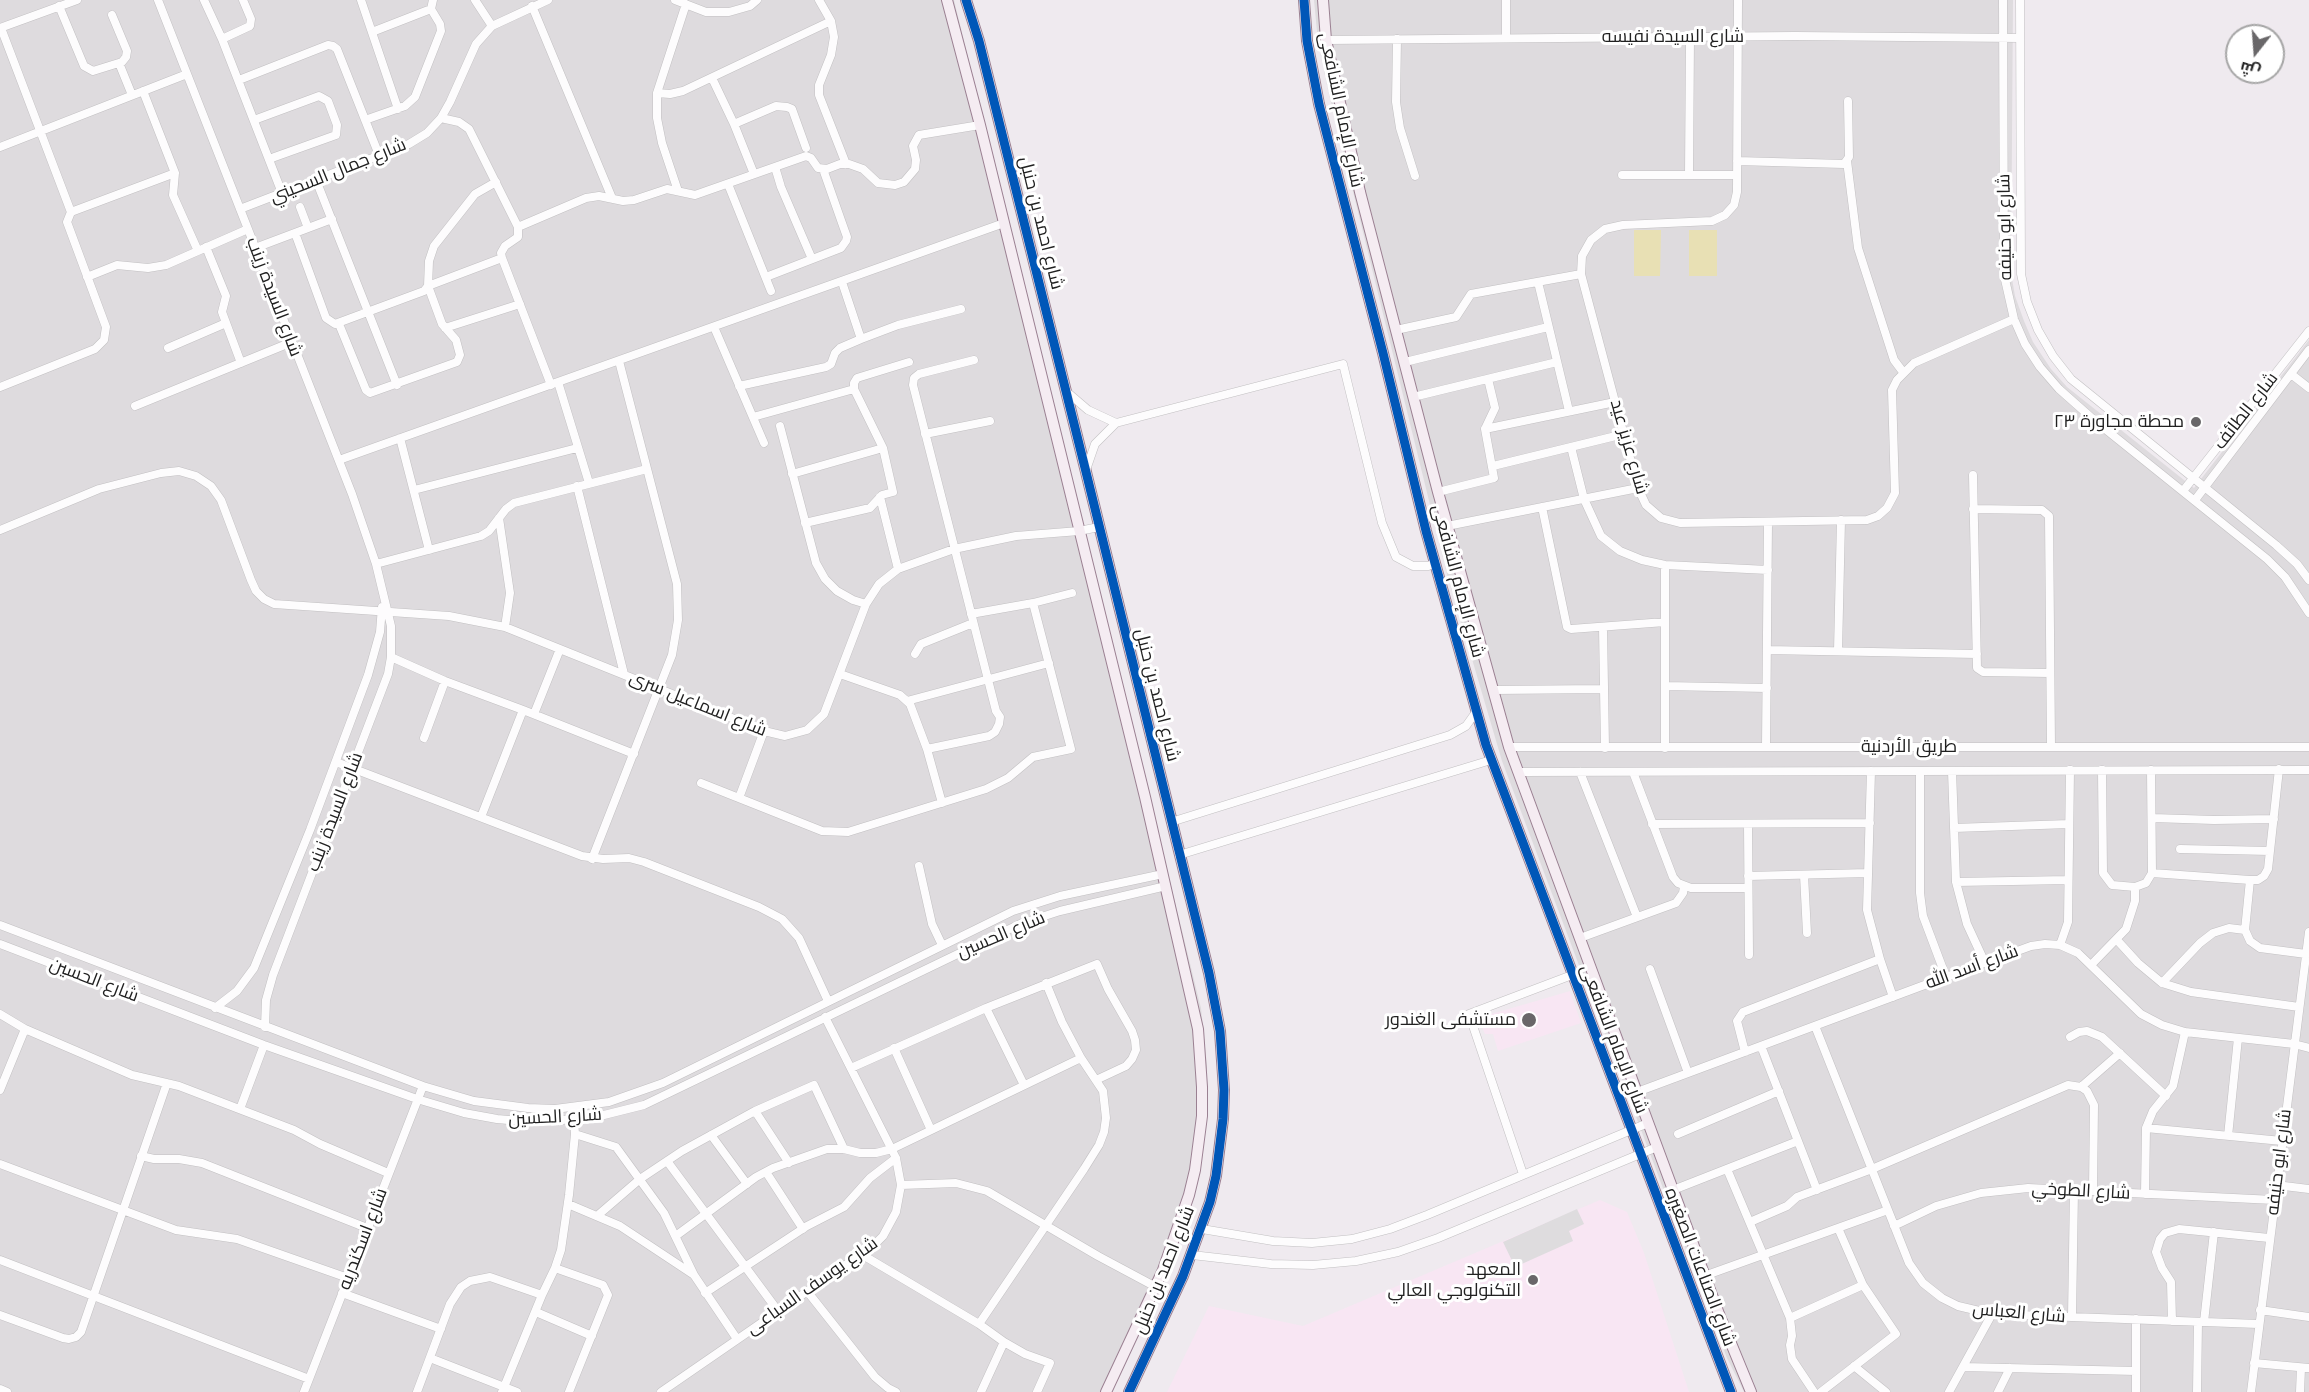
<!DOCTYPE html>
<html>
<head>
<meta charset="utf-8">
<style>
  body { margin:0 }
  #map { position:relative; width:2309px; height:1392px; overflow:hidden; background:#efeaef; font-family:Montserrat,Cairo,sans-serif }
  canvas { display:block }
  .north { position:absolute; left:2225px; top:24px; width:60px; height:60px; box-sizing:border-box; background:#fff; border:2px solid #a6a6a6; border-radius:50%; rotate:197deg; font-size:16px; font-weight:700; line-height:24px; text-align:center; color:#212121 }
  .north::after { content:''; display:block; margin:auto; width:21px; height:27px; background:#696769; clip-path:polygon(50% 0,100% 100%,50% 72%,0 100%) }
</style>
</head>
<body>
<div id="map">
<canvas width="2309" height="1392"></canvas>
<div class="north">ش</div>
</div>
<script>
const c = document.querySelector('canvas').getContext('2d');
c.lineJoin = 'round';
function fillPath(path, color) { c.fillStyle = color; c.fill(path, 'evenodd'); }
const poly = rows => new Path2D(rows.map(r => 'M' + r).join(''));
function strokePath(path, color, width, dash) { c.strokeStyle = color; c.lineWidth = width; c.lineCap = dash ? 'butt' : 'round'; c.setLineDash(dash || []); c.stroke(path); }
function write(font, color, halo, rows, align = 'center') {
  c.font = font + ' Montserrat,Cairo,sans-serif'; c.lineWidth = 6; c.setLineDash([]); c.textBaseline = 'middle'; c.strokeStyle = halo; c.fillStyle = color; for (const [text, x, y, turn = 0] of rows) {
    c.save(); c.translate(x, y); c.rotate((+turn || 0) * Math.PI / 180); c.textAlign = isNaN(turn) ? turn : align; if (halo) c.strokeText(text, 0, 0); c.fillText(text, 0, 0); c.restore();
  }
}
const residential = poly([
  [0,0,954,0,1201,1008,1207,1066,1205,1123,1196,1189,1157,1291,1108,1392,0,1392],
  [1314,0,2013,0,2011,273,2015,296,2024,321,2033,342,2051,369,2067,387,2194,488,2309,340,2309,1392,1744,1392,1727,1358,1502,761,1447,574,1328,90,1318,42]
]);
const education = poly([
  [1570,991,1581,1023,1498,1051,1493,1034,1485,1034,1478,1018],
  [1600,1200,1627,1212,1644,1253,1689,1392,1167,1392,1209,1306,1303,1326]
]);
const pitch = poly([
  [1634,230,1661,230,1660,276,1634,276],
  [1689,230,1717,230,1717,276,1689,276]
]);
const parking = poly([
  [1577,1209,1584,1224,1569,1231,1573,1241,1515,1267,1503,1242]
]);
const street = poly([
  [158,0,352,494,376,564,391,626,391,657,388,674,273,975,266,1000,265,1027],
  [204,0,222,39,282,193],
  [361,0,398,109],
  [475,0,492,26],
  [675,0,706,12,729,12,750,6,757,0],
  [819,0,831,21,834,37,831,55,819,85,819,95,846,164],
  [1506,0,1506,38],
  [1738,0,1737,192,1734,205,1725,215,1712,221,1623,225,1605,229,1591,240,1582,256,1581,274,1638,488,1646,505,1661,518,1680,523,1867,520,1878,516,1887,508,1895,493,1892,390,1897,380,1914,363,2014,319],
  [2003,0,2004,275,2014,319,2025,344,2040,367,2059,389,2094,420,2267,559,2285,577,2309,613],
  [2020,0,2021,274,2027,302,2038,330,2053,356,2071,379,2276,545,2297,564,2309,580],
  [59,6,84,66,93,71,122,62,126,57,127,51,112,15],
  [532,6,612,198],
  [0,28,77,0],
  [1,28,71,212],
  [372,32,431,9],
  [222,39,250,26,251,19,243,0],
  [1397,39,1396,102,1400,128,1415,176],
  [1326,40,1795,36,2020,38],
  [119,63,132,95],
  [712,78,734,124,754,174],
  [239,80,328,45,333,46,337,49,379,155],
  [143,91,175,173,173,195,198,251],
  [657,93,670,94,683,91,831,21],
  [441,118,459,122,469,129,518,227,518,237,505,246,501,253,502,258,551,385],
  [254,120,319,96,328,101,337,125,336,135,269,159],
  [365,120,405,106,415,97,441,31,440,24,431,9,433,0],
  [734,124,776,106,787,107,792,109,806,148],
  [0,147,187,74],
  [1737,161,1844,164,1849,157,1848,101],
  [1847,161,1858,248,1894,360,1903,372],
  [775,167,781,187,812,259],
  [1622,175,1737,175],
  [1689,175,1690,37],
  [316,180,397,385],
  [728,184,771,291],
  [678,191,662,143,657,118,657,93,686,4],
  [300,207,308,228],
  [240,209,409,144,427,133,441,118,450,102,476,44,492,26,548,0],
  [518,227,586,198,599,196,623,201,634,200,667,189,695,195,806,156,811,158,818,168,827,169,840,164,849,164,863,169,878,183,895,185,904,182,915,169,916,160,913,146,919,135,980,125],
  [295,233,326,318,335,324,424,291,428,286,502,258],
  [206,247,226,296,222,312,241,363],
  [255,248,332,219],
  [87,277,117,265,148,268,166,265,248,229],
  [766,277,841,248,846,241,847,237,842,223,823,169],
  [842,282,861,339],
  [1538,282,1569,411],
  [339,324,366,390,370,393,457,362,460,355,456,340,442,324,428,286,429,261,434,246,475,194,496,182],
  [714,327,764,443],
  [445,328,520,304],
  [1396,330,1456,317,1471,294,1581,274],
  [168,348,226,323],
  [1405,362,1548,327],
  [2291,374,2309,388],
  [558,382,589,483],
  [739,386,826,367,831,364,835,353,840,348,861,339,898,325,961,309],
  [0,387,95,349,104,340,106,327,67,222,71,212,175,173],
  [1067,392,1088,410,1116,423],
  [1413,397,1557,362],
  [135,406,292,342],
  [753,417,854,389],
  [780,426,816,563,825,579,837,591,853,600,866,604],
  [1485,429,1615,402],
  [925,434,990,421],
  [400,438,429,550],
  [1571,447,1584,499,1601,536,1620,551,1642,560,1665,565,1768,570],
  [339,460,1004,223],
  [1493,466,1624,434],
  [1086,470,1095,444,1116,423,1343,364,1382,523,1396,557,1413,566,1428,566,1435,563],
  [792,474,883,448],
  [1973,475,1977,668,1983,672,2050,673],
  [577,486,624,674],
  [414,490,577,448],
  [2183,491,2309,331],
  [1438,492,1494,478,1485,429,1495,408,1488,379],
  [880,497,898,569],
  [2195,500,2309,350],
  [1542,507,1567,627,1571,629,1665,622],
  [1973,509,2042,510,2049,516,2051,747],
  [499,518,510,593,505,627],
  [805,523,870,508,882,495,893,492,883,448,854,389,854,383,857,378,909,362],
  [1447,526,1638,488],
  [0,530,99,489,161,473,179,471,196,476,211,486,221,500,251,580,256,591,264,599,274,604,449,616,505,627,764,731,785,736,807,730,824,714,866,604,879,584,898,569,954,549,1016,536,1079,531,1099,527],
  [376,564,481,536,489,531,506,509,514,503,647,469],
  [1665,565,1665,748],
  [971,614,1033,603,1072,593],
  [1603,627,1605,748],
  [1767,650,1977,654],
  [1838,651,1841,520],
  [915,654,921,644,973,623],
  [391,657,445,681,523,710,634,754],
  [840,674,900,695,910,704,927,749,942,803],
  [1665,686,1767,688],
  [1493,690,1604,689],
  [907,701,1049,663],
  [534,714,560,649],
  [424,738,445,681],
  [1509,747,2309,747],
  [1766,747,1768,522],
  [927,749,989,736,995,732,999,724,1000,717,996,711,913,385,914,378,919,374,974,360],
  [336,762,582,856,603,859,629,858,644,862,759,907,782,919,799,938,828,1001],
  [2102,770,2103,873,2112,885,2135,887,2146,883,2152,873,2151,770],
  [1871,771,1867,910,1880,959,1893,997],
  [1920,771,1920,893,1923,916,1946,977],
  [1952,771,1956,882,1967,924,1985,963],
  [1518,772,2309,770],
  [1580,772,1637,917],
  [1633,772,1673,877,1678,883,1691,888,1748,888],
  [701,783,822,831,848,832,986,789,1008,778,1033,757,1071,749,1033,603],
  [739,798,764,731],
  [481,817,523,710],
  [2153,818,2214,820,2274,819],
  [1171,822,1450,735,1466,726,1476,712],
  [1652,824,1870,823],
  [1748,824,1749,955],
  [1954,828,2069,824],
  [2180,849,2270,851],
  [1179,855,1491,760],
  [592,859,672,655,678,620,677,584,619,361],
  [919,866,932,924,942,945],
  [2152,873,2250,880,2258,880,2264,876,2268,869,2279,769],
  [1804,875,1807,933],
  [1748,876,1868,873],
  [2250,880,2245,930,2250,941,2260,948,2306,954],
  [1956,882,2068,880],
  [0,925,423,1086,474,1101,528,1108,555,1109,609,1102,663,1083,1013,911,1060,896,1163,874],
  [1580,938,1676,903,1683,893,1684,887],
  [2117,940,2138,963,2162,983,2191,992,2299,1007],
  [0,944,264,1045,417,1099,464,1113,497,1119,531,1122,592,1118,644,1105,1020,924,1060,911,1166,886],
  [2060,945,2068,922,2070,770],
  [2091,965,2126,929,2135,901,2135,887],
  [1650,969,1688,1073],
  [2162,983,2200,943,2213,933,2229,928,2245,930],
  [215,1008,237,991,254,968,310,830,368,675,380,632,382,607],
  [986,1008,1024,1085],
  [0,1014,25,1029,132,1075,179,1086,294,1130,320,1144,388,1173],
  [1815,1026,1909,1263,1923,1283,1942,1298,1958,1306,1992,1314,2258,1324],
  [2070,1037,2079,1032,2087,1031,2102,1037,2166,1096],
  [1761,1046,1817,1190],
  [894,1048,931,1130],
  [1745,1052,1737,1021,1743,1012,1880,959],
  [851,1068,986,1008,1097,964,1108,989,1132,1031,1135,1040,1136,1050,1132,1059,1126,1066,1096,1080],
  [2081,1087,2120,1053],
  [0,1090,25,1029],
  [1637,1092,1946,977,2031,946,2045,944,2060,945,2078,953,2141,1014,2162,1025,2185,1032,2294,1044,2309,1048],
  [240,1109,264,1045],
  [755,1111,789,1163],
  [2146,1128,2282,1141],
  [575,1134,616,1147,664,1213,694,1275,737,1339],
  [1678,1134,1779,1091],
  [711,1135,747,1184],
  [2228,1136,2238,1038],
  [141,1156,154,1159,179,1159,202,1163,367,1228],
  [667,1161,778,1311],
  [0,1164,176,1230,237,1239,348,1278],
  [1727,1169,1790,1318,1792,1336,1790,1345,1792,1359,1814,1392],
  [766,1172,803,1229],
  [1523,1174,1469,1014,1572,975],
  [901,1185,956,1183,987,1191,1098,1256,1156,1287],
  [2276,1185,2309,1189],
  [1673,1190,1798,1141],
  [2145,1194,2146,1128,2153,1111,2173,1086,2185,1032],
  [568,1204,620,1226,694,1275],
  [597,1216,640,1179,682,1151,755,1111,814,1085,844,1149],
  [1750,1222,1787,1206,1797,1197,1872,1169,2068,1085,2081,1087,2087,1091,2094,1105,2093,1191],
  [1894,1226,1936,1206,1981,1193,2028,1188,2274,1200],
  [1202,1229,1273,1241,1312,1243,1352,1239,1390,1229,1427,1215,1648,1123],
  [677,1235,756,1177,773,1168,827,1149,844,1149,860,1153,876,1153,892,1149,1081,1058],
  [861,1254,979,1324,1004,1342,1025,1354,1050,1363,1037,1392],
  [1192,1255,1271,1264,1313,1265,1356,1261,1398,1252,1438,1238,1657,1147],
  [0,1260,309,1379],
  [555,1268,603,1285,608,1295,569,1392],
  [1704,1276,1888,1210],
  [807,1291,875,1377,888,1388,896,1392],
  [342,1293,441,1329],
  [705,1293,807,1226,844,1207,870,1178,896,1158],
  [2260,1310,2309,1317],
  [536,1312,592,1336],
  [0,1315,63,1338,69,1339,76,1337,81,1332,167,1083],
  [2072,1317,2074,1190],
  [1790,1318,1863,1285],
  [2172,1321,2171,1282,2162,1268,2156,1252,2160,1239,2165,1233,2179,1229,2269,1238],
  [2204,1322,2214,1232],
  [979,1324,1084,1169,1099,1145,1104,1132,1106,1118,1103,1091,1081,1058,1062,1022,1046,983],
  [430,1358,517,1392],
  [2254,1363,2309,1368],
  [1854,1366,1886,1392],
  [1963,1367,2136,1371],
  [0,1389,7,1392],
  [304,1392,423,1086],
  [417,1392,450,1304,461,1287,470,1281,490,1277,542,1295],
  [502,1392,542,1295,555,1268,561,1250,569,1195,575,1134,574,1120],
  [661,1392,873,1246,883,1236,896,1212,901,1185,896,1158,825,1017],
  [981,1392,1004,1342],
  [1821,1392,1896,1334,1863,1285,1838,1228],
  [1949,1392,1992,1314],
  [1998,1392,2010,1368],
  [2136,1392,2136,1319],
  [2197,1392,2198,1322],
  [2251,1392,2309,932],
  [2300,1392,2301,1368]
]);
const secondary = poly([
  [947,0,980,125,1145,797,1198,1029,1202,1087,1202,1116,1195,1170,1189,1195,1163,1270,1106,1392],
  [966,0,979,41,1086,472,1209,973,1220,1031,1224,1090,1223,1119,1216,1176,1210,1202,1183,1276,1129,1392],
  [1304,0,1307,41,1319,104,1383,353,1426,531,1486,745,1731,1392],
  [1323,0,1326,40,1360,192,1438,492,1509,747,1719,1314,1751,1392]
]);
const cycleway = poly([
  [966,0,979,41,1086,472,1209,973,1220,1031,1224,1090,1223,1119,1216,1176,1210,1202,1183,1276,1129,1392],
  [1304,0,1307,41,1319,104,1383,353,1426,531,1486,745,1731,1392]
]);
const markers = [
  [2196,422,6,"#696769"],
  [1529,1020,8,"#696769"],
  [1533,1280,6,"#696769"]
];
const streetNames = [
  ["شارع السيدة نفيسه",1673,37],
  ["شارع الإمام الشافعى",1341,110,78],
  ["شارع جمال السحيني",338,171,-22],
  ["شارع احمد بن حنبل",1041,223,76],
  ["شارع ابو حنيفه",2005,227,-91],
  ["شارع السيدة زينب",274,297,69],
  ["شارع الطائف",2246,411,-52],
  ["شارع عزيز عيد",1629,447,74],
  ["شارع الإمام الشافعى",1458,581,75],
  ["شارع احمد بن حنبل",1157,695,76],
  ["شارع اسماعيل سرى",698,704,22],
  ["طريق الأردنية",1909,747],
  ["شارع السيدة زينب",335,812,-69],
  ["شارع الحسين",1001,935,-23],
  ["شارع أسد الله",1972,967,-20],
  ["شارع الحسين",94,980,21],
  ["شارع الإمام الشافعى",1614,1039,69],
  ["شارع الحسين",555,1117,-3],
  ["شارع ابو حنيفه",2279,1162,-83],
  ["شارع الطوخي",2081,1191,3],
  ["شارع اسكندريه",363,1239,-69],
  ["شارع الصناعات الصغيره",1700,1267,69],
  ["شارع احمد بن حنبل",1164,1270,-68],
  ["شارع يوسف السباعى",812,1286,-35],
  ["شارع العباس",2019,1313,5]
];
const poiNames = [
  ["محطة مجاورة ٢٣",2184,422],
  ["مستشفى الغندور",1516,1020],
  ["المعهد",1521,1270],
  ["التكنولوجي العالي",1521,1291]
];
fillPath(residential, '#dedbde');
fillPath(education, '#f8e6f3');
fillPath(pitch, '#e8e0b4');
fillPath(parking, '#dedcde');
strokePath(street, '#c2c0c2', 9);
strokePath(secondary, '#9b8092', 12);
strokePath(street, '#fdfcfd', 8);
strokePath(secondary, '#f5ecf2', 10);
strokePath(cycleway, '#0057b8', 9);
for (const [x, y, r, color] of markers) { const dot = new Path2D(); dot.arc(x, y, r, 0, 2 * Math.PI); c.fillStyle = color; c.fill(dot); strokePath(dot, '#fff', 2); }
write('18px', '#212121', '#fff', streetNames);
write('18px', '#212121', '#fff', poiNames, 'right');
</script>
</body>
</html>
